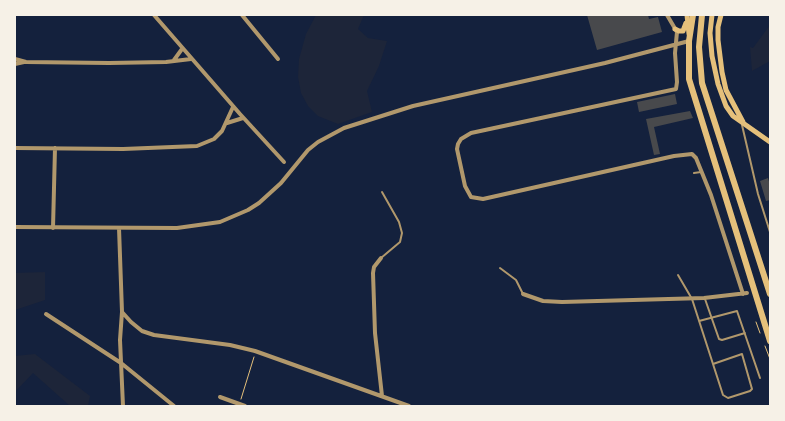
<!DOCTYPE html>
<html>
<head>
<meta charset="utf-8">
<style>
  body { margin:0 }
  #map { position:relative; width:785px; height:421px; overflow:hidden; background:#14213d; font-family:"DM Sans",sans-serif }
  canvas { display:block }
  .frame { position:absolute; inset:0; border:16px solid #f6f1e7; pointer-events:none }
</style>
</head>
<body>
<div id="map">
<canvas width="785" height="421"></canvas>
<div class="frame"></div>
</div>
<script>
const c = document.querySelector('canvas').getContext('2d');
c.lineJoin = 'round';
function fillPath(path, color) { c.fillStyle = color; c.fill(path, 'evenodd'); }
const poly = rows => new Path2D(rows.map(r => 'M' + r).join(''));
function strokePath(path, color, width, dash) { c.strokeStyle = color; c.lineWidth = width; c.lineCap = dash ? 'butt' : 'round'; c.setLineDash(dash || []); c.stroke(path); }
const green = poly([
  [316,15,364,15,358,29,368,38,387,41,379,66,367,91,372,112,338,124,318,116,308,106,301,93,298,77,299,59,306,34],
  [770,25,770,61,752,71,750,47,753,48],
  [45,272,45,300,15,310,15,273],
  [35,354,90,396,88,406,70,406,33,373,15,392,15,356]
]);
const building = poly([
  [587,15,648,15,649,19,658,17,662,32,597,50],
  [675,94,677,104,639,112,637,102],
  [690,111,693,118,654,127,660,154,654,155,646,119],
  [768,178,770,185,770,200,766,201,760,181]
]);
const path = poly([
  [756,322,760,333],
  [765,346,770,359],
  [241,399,254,357]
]);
const service = poly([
  [742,125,758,194,770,232],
  [694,173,701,172],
  [381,258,400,242,402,233,399,222,382,192],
  [500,268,516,280,523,294],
  [678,275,692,299,723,395,728,398,750,391,752,389,742,354,713,364],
  [705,299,719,339,722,340,745,333],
  [699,321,737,311,760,378]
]);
const minor = poly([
  [154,15,240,114,284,162],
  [242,15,278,59],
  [667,15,677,32,675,53,677,82,676,89,471,133,461,139,458,144,457,149,465,186,471,197,483,199,674,156,692,154,696,158,711,195,743,294],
  [15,59,26,62,109,63,166,62,191,59],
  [174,60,182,49],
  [15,64,24,62],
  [227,123,243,118],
  [15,148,123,149,197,146,214,139,222,131,233,107],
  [15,227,177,228,220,222,248,210,259,203,281,183,308,150,318,142,344,128,413,106,605,63,689,41],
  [53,228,55,148],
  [119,228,122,312,120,340,123,406],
  [381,258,374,267,373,273,375,333,382,396],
  [523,294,543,301,562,302,704,298,747,293],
  [122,312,131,322,142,331,154,335,230,345,255,351,409,406],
  [46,314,121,363,174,406],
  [220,397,245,406]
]);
const secondary = poly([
  [687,15,689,34],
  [712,15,710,33,712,56,718,84,726,106,733,116,770,142],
  [721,15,718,27,718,40,722,72,726,90,743,122],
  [675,29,679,31,683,31,686,23]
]);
const motorway = poly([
  [693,15,689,41,689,79,770,341],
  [702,15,699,47,702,83,770,294]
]);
fillPath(green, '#1d2539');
fillPath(building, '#48494c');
strokePath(path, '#e5c07b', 1);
strokePath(service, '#b1986c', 2);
strokePath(minor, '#b1986c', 4);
strokePath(secondary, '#e5c07b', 5);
strokePath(motorway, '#e5c07b', 6);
</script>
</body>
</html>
